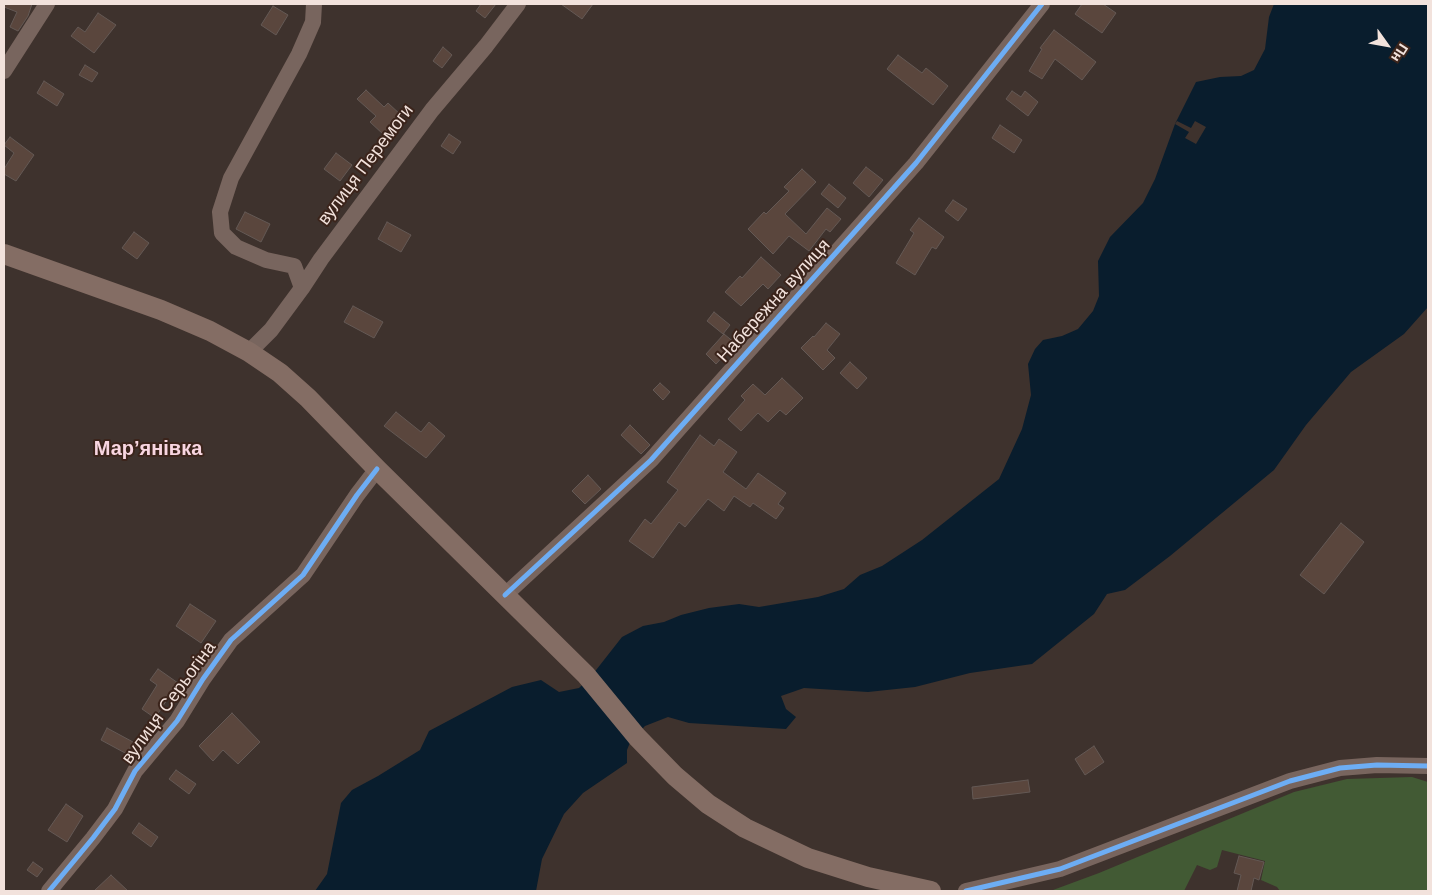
<!DOCTYPE html>
<html>
<head>
<meta charset="utf-8">
<style>
  body { margin:0 }
  #map { position:relative; width:1432px; height:895px; overflow:hidden; background:#3e322d; font-family:Helvetica,sans-serif }
  canvas { display:block }
  .frame { position:absolute; inset:0; border:5px solid #f2e2dc; pointer-events:none }
  .north { position:absolute; left:1362px; top:20px; width:50px; height:50px; -webkit-text-stroke:4px #3b241b; paint-order:stroke; rotate:122deg; font-size:14px; font-weight:700; line-height:20px; text-align:center; color:#f2e2dc }
  .north::after { content:''; display:block; margin:auto; width:18px; height:22px; background:#f2e2dc; clip-path:polygon(50% 0,100% 100%,50% 72%,0 100%) }
</style>
</head>
<body>
<div id="map">
<canvas width="1432" height="895"></canvas>
<div class="frame"></div>
<div class="north">Пн</div>
</div>
<script>
const c = document.querySelector('canvas').getContext('2d');
c.lineJoin = 'round';
function fillPath(path, color) { c.fillStyle = color; c.fill(path, 'evenodd'); }
const poly = rows => new Path2D(rows.map(r => 'M' + r).join(''));
function strokePath(path, color, width, dash) { c.strokeStyle = color; c.lineWidth = width; c.lineCap = dash ? 'butt' : 'round'; c.setLineDash(dash || []); c.stroke(path); }
function write(font, color, halo, rows, align = 'center') {
  c.font = font + ' Helvetica,sans-serif'; c.lineWidth = 4; c.setLineDash([]); c.textBaseline = 'middle'; c.strokeStyle = halo; c.fillStyle = color; for (const [text, x, y, turn = 0] of rows) {
    c.save(); c.translate(x, y); c.rotate((+turn || 0) * Math.PI / 180); c.textAlign = isNaN(turn) ? turn : align; if (halo) c.strokeText(text, 0, 0); c.fillText(text, 0, 0); c.restore();
  }
}
const green = poly([
  [1412,777,1428,782,1428,891,1280,891,1277,887,1261,880,1265,861,1222,850,1217,867,1210,870,1197,865,1184,891,1044,891,1053,890,1099,873,1294,792,1347,779]
]);
const water = poly([
  [1274,4,1428,4,1428,307,1404,334,1351,372,1306,425,1274,470,1170,556,1125,590,1107,594,1094,614,1032,664,970,673,915,687,868,692,804,688,781,696,786,709,796,717,786,729,689,723,668,717,645,726,631,740,627,750,627,763,583,793,564,814,542,859,536,891,315,891,327,874,341,803,352,790,378,776,420,750,429,731,512,687,541,680,559,692,579,688,593,674,622,637,643,626,664,622,681,615,709,608,739,604,759,607,818,597,844,589,860,575,882,566,922,540,999,479,1022,429,1031,395,1028,364,1035,349,1043,340,1062,336,1078,329,1093,311,1099,296,1098,261,1110,237,1143,203,1155,179,1175,124,1196,82,1220,77,1241,76,1254,70,1265,49,1269,17]
]);
const pier = poly([
  [1177,121,1191,128,1195,121,1206,127,1196,144,1185,138,1189,132,1175,124]
]);
const building = poly([
  [4,4,32,4,28,16,18,31,10,27,17,12,4,7,4,4],
  [481,4,496,4,485,18,476,11,481,4],
  [561,4,593,4,582,19,561,4],
  [1082,4,1103,4,1116,13,1102,33,1075,14,1082,4],
  [273,6,288,15,276,35,261,25,273,6],
  [98,13,116,25,94,53,71,36,78,27,85,32,98,13],
  [1054,30,1096,62,1082,80,1055,59,1042,79,1029,71,1042,49,1040,48,1054,30],
  [443,47,452,55,442,68,433,61,443,47],
  [898,55,922,73,926,68,948,86,933,105,887,69,898,55],
  [85,65,98,73,92,82,79,75,85,65],
  [44,81,64,94,57,106,37,93,44,81],
  [366,90,384,107,388,103,402,116,384,135,370,122,376,116,357,99,366,90],
  [1012,91,1021,97,1025,91,1038,102,1028,116,1006,99,1012,91],
  [1000,125,1022,140,1014,153,992,138,1000,125],
  [449,134,461,142,453,154,441,146,449,134],
  [10,137,34,155,16,181,4,174,4,169,14,153,4,145,10,137],
  [336,153,352,165,340,181,324,169,336,153],
  [866,167,883,180,869,197,853,183,866,167],
  [802,169,816,182,785,214,806,234,827,208,841,219,830,232,826,229,809,251,789,236,773,254,748,229,764,212,766,214,789,191,784,187,802,169],
  [829,184,846,198,838,208,821,194,829,184],
  [953,200,967,209,958,221,945,211,953,200],
  [245,212,270,224,261,242,236,229,245,212],
  [919,218,944,237,936,249,932,247,915,275,896,263,914,233,910,230,919,218],
  [387,222,411,235,401,252,378,239,387,222],
  [134,232,149,243,137,259,122,248,134,232],
  [761,257,781,275,768,289,763,284,741,306,725,292,740,276,742,278,761,257],
  [353,306,383,322,374,338,344,322,353,306],
  [714,312,730,325,723,334,707,321,714,312],
  [826,323,840,334,827,350,835,358,823,370,801,348,813,336,814,337,826,323],
  [724,334,735,343,716,364,706,354,724,334],
  [850,362,867,378,857,389,840,373,850,362],
  [782,378,803,398,786,415,780,410,768,422,758,413,741,431,728,419,745,400,741,396,753,384,765,395,782,378],
  [660,383,670,392,663,400,653,390,660,383],
  [396,412,421,432,429,422,445,436,426,458,384,426,396,412],
  [630,425,650,445,641,454,621,435,630,425],
  [700,435,714,446,719,439,737,452,723,472,746,489,758,473,786,493,778,504,784,508,776,519,753,503,750,507,734,496,724,511,708,499,685,527,679,522,653,558,629,541,645,519,651,524,678,490,667,482,700,435],
  [588,475,601,489,585,504,572,491,588,475],
  [1341,523,1364,542,1324,594,1300,575,1341,523],
  [190,604,216,621,201,643,176,626,190,604],
  [158,669,178,683,155,718,142,709,157,685,150,680,158,669],
  [232,713,260,742,238,764,223,750,213,761,199,746,232,713],
  [107,728,133,742,127,754,101,740,107,728],
  [1094,746,1104,762,1085,775,1075,759,1094,746],
  [176,770,196,784,189,794,169,779,176,770],
  [1028,780,1030,792,973,799,972,787,1028,780],
  [66,804,83,816,67,842,48,830,66,804],
  [139,823,158,837,151,847,132,833,139,823],
  [1239,856,1264,862,1259,880,1254,878,1251,891,1237,891,1241,875,1234,873,1239,856],
  [33,862,43,869,37,877,27,870,33,862],
  [111,875,128,891,94,891,111,875]
]);
const minor = poly([
  [4,71,47,4],
  [302,288,294,266,266,260,236,247,222,233,220,212,231,178,299,54,313,22,314,4],
  [249,352,271,330,302,288,321,259,432,110,486,46,518,4],
  [505,595,651,460,916,163,1042,4],
  [49,891,93,838,115,809,135,771,177,721,203,679,231,640,303,575,357,495,377,469],
  [966,891,1060,869,1290,781,1340,768,1377,765,1428,766]
]);
const major = poly([
  [4,254,161,310,210,331,249,352,280,373,308,398,377,469,586,675,637,737,675,776,708,804,745,828,808,858,868,877,931,891]
]);
const cycleway = poly([
  [505,595,651,460,916,163,1042,4],
  [49,891,93,838,115,809,135,771,177,721,203,679,231,640,303,575,357,495,377,469],
  [966,891,1060,869,1290,781,1340,768,1377,765,1428,766]
]);
const streetNames = [
  ["вулиця Перемоги",366,165,-53],
  ["Набережна вулиця",774,301,-48],
  ["вулиця Серьогіна",169,703,-54]
];
const quarterNames = [
  ["Мар’янівка",148,449]
];
fillPath(green, '#425a34');
fillPath(water, '#091d2d');
fillPath(pier, '#3e322d');
fillPath(building, '#5a463d');
strokePath(building, '#645955', 1);
strokePath(minor, '#78655e', 16);
strokePath(major, '#846d64', 20);
strokePath(cycleway, '#6dadf4', 5);
write('18px', '#f2e2dc', '#3b241b', streetNames);
write('bold 20px', '#f8d6e1', '#3b241b', quarterNames);
</script>
</body>
</html>
